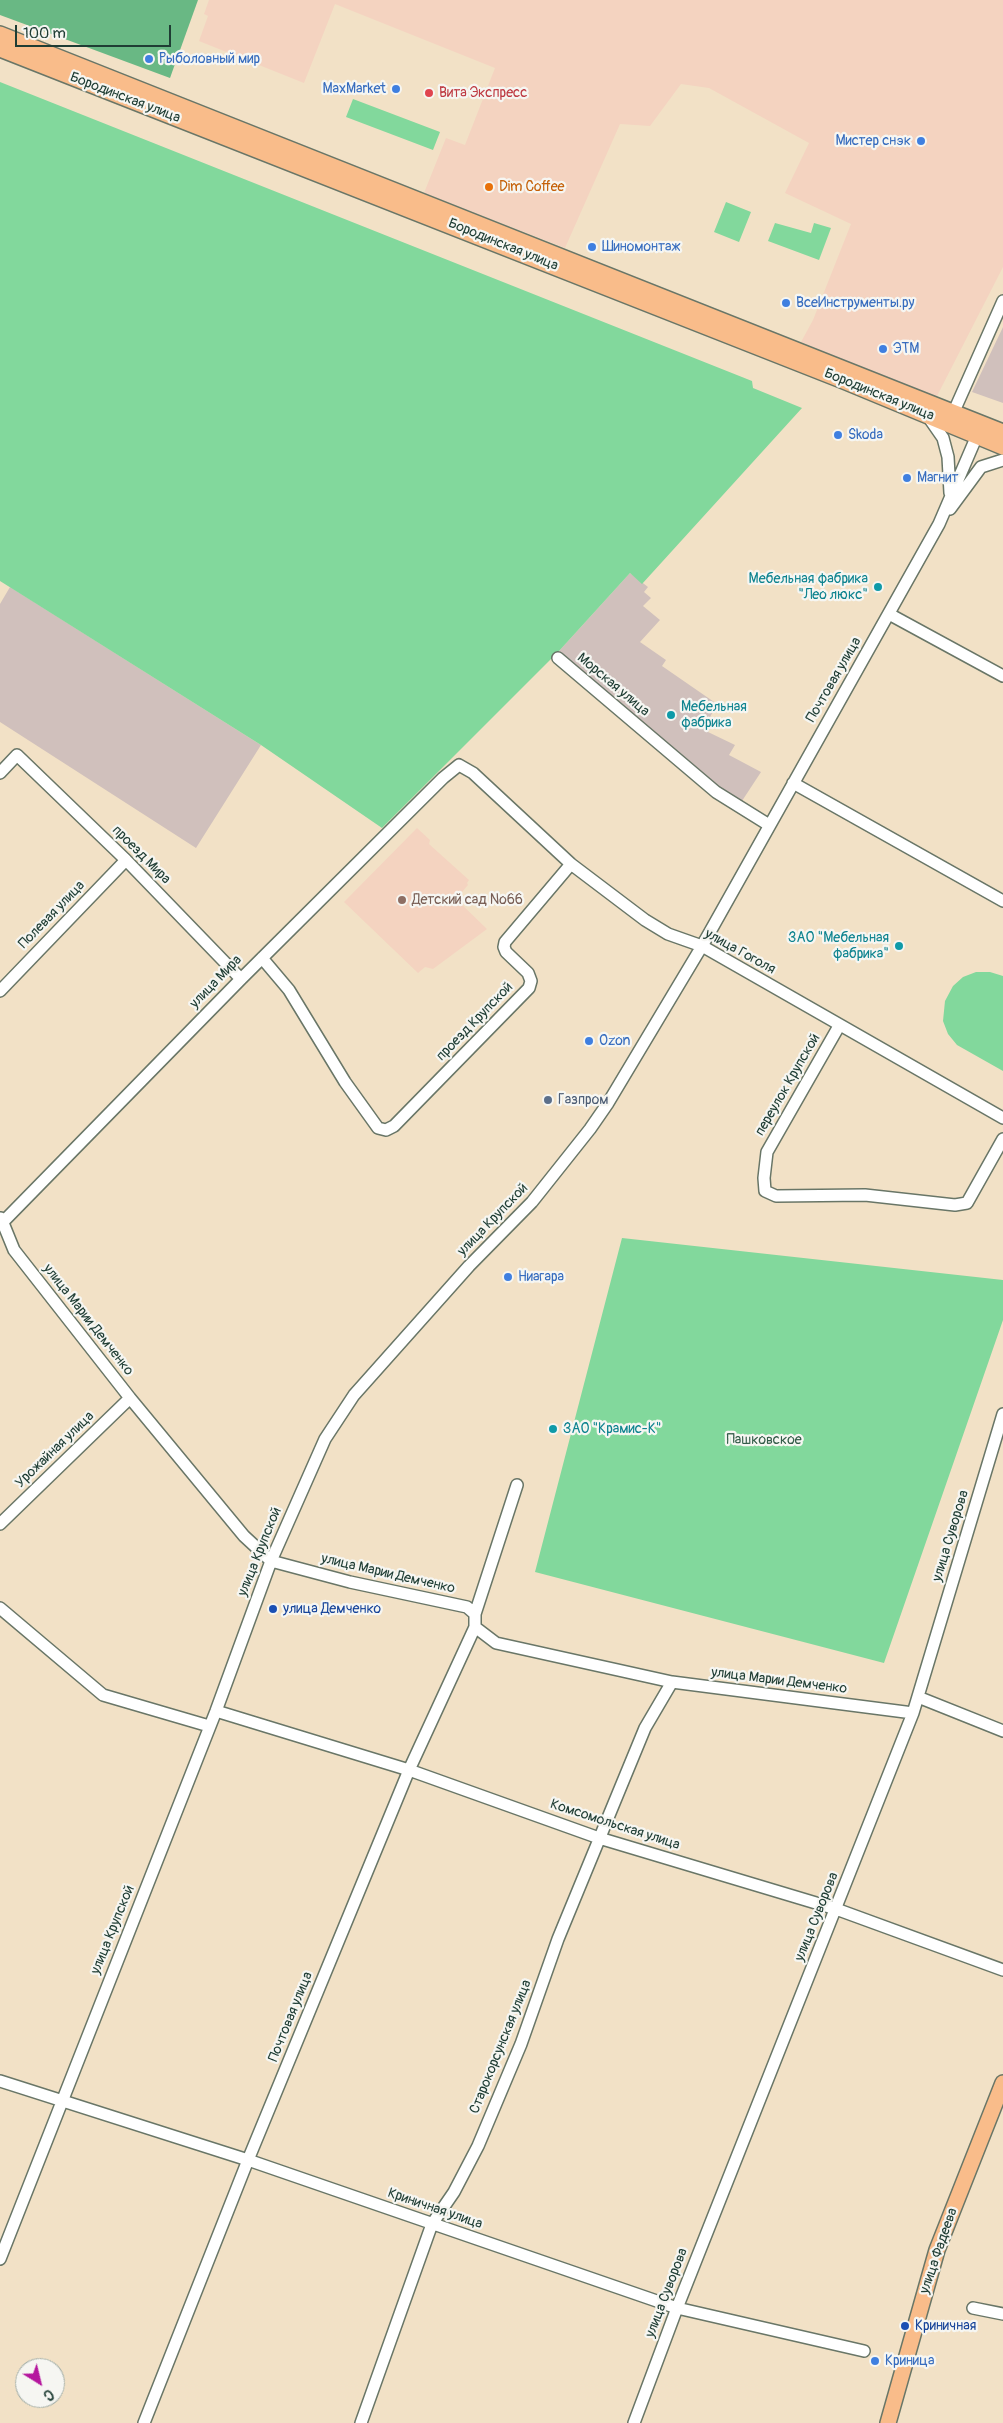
<!DOCTYPE html>
<html>
<head>
<meta charset="utf-8">
<style>
  body { margin:0 }
  #map { position:relative; width:1003px; height:2423px; overflow:hidden; background:#f2e1c6; font-family:Pangolin,sans-serif }
  canvas { display:block }
  .north { position:absolute; left:15px; top:2358px; width:50px; height:50px; box-sizing:border-box; background:#f6f6f2; border:1px solid #a0aca6; border-radius:50%; rotate:144deg; font-size:14px; font-weight:700; line-height:20px; text-align:center; color:#1f3d34 }
  .north::after { content:''; display:block; margin:auto; width:18px; height:22px; background:#b5179e; clip-path:polygon(50% 0,100% 100%,50% 72%,0 100%) }
  .scale { position:absolute; left:15px; top:25px; width:156px; height:22px; box-sizing:border-box; border:2px solid #1f3d34; border-top:0; padding-left:6px; font-size:15px; line-height:18px; white-space:nowrap; color:#1f3d34; -webkit-text-stroke:4px #f6f6f2; paint-order:stroke }
</style>
</head>
<body>
<div id="map">
<canvas width="1003" height="2423"></canvas>
<div class="north">С</div>
<div class="scale">100 m</div>
</div>
<script>
const c = document.querySelector('canvas').getContext('2d');
c.lineJoin = 'round';
function fillPath(path, color) { c.fillStyle = color; c.fill(path, 'evenodd'); }
const poly = rows => new Path2D(rows.map(r => 'M' + r).join(''));
function strokePath(path, color, width, dash) { c.strokeStyle = color; c.lineWidth = width; c.lineCap = dash ? 'butt' : 'round'; c.setLineDash(dash || []); c.stroke(path); }
function write(font, color, halo, rows, align = 'center') {
  c.font = font + ' Pangolin,sans-serif'; c.lineWidth = 4.5; c.setLineDash([]); c.textBaseline = 'middle'; c.strokeStyle = halo; c.fillStyle = color; for (const [text, x, y, turn = 0] of rows) {
    c.save(); c.translate(x, y); c.rotate((+turn || 0) * Math.PI / 180); c.textAlign = isNaN(turn) ? turn : align; if (halo) c.strokeText(text, 0, 0); c.fillText(text, 0, 0); c.restore();
  }
}
const built = poly([
  [209,0,1003,0,1003,267,936,398,801,342,813,320,851,224,785,193,809,143,709,88,681,84,650,126,620,124,565,248,424,193,446,138,465,145,495,68,335,4,304,83,199,41,208,16,204,14],
  [417,828,430,840,429,844,469,880,467,883,468,885,456,899,487,929,433,969,425,967,418,973,344,902]
]);
const industrial = poly([
  [1003,327,1003,403,972,392],
  [630,573,648,587,644,592,651,598,643,606,660,620,640,642,666,660,662,666,717,704,709,719,714,723,708,732,735,745,729,755,761,772,740,804,703,777,559,651],
  [10,587,261,745,196,848,0,722,0,604]
]);
const green = poly([
  [0,82,752,381,753,388,802,408,642,584,630,573,559,651,382,828,261,745,0,581],
  [353,99,440,132,433,150,346,117],
  [726,202,751,212,739,242,714,232],
  [775,223,811,233,814,223,831,228,819,260,768,241],
  [976,972,990,972,1003,976,1003,1071,957,1045,948,1034,943,1021,945,1001,953,986,963,977],
  [622,1238,1003,1280,1003,1320,884,1663,535,1572]
]);
const forest = poly([
  [0,0,198,0,170,78,0,15]
]);
const minor = poly([
  [927,415,943,438,948,457,950,493],
  [951,418,1003,301],
  [950,509,981,467,1003,460],
  [889,614,1003,676],
  [558,658,716,792,769,825],
  [0,773,17,755,126,860,241,979],
  [793,783,1003,901],
  [262,958,289,990,345,1082,378,1128,386,1130,394,1126,529,988,531,981,528,973,506,952,504,947,505,942,571,864],
  [0,991,126,860],
  [839,1026,767,1152,764,1178,765,1191,776,1196,865,1195,955,1205,967,1203,1003,1139],
  [1,1218,14,1250,130,1398,244,1536,271,1561,350,1582,467,1607,475,1614,475,1627,496,1643,672,1682,913,1713],
  [0,1225,241,979,443,778,459,765,473,773,571,864,645,920,668,934,702,946,1003,1118],
  [0,1524,130,1398],
  [0,1608,103,1695,209,1726],
  [475,1614,517,1485],
  [918,1697,1003,1731],
  [216,1711,409,1770,599,1838,836,1909,1003,1970],
  [0,2081,248,2160,677,2308,864,2351],
  [0,2259,216,1711,271,1561,325,1439,354,1395,469,1266,532,1202,590,1129,608,1103,702,946,939,524,979,431],
  [973,2308,1003,2314],
  [144,2423,248,2160,409,1770,475,1627],
  [361,2423,432,2224,454,2192,478,2146,521,2044,558,1939,645,1728,672,1682],
  [634,2423,677,2308,913,1713,1003,1414]
]);
const major = poly([
  [0,34,1003,432],
  [0,49,841,380,1003,447],
  [888,2423,937,2250,1003,2083]
]);
const markers = [
  [149,59,5,"#3f7fe0"],
  [396,89,5,"#3f7fe0"],
  [429,93,5,"#e0444e"],
  [921,141,5,"#3f7fe0"],
  [489,187,5,"#e8710a"],
  [592,247,5,"#3f7fe0"],
  [786,303,5,"#3f7fe0"],
  [883,349,5,"#3f7fe0"],
  [838,435,5,"#3f7fe0"],
  [907,478,5,"#3f7fe0"],
  [878,587,5,"#0f9aa8"],
  [671,715,5,"#0f9aa8"],
  [402,900,5,"#8d6e63"],
  [899,946,5,"#0f9aa8"],
  [589,1041,5,"#3f7fe0"],
  [548,1100,5,"#5c6f8a"],
  [508,1277,5,"#3f7fe0"],
  [553,1429,5,"#0f9aa8"],
  [273,1609,5,"#1a4fb4"],
  [905,2326,5,"#1a4fb4"],
  [875,2361,5,"#3f7fe0"]
];
const shopNames = [
  ["Рыболовный мир",159,59],
  ["MaxMarket",386,89,"right"],
  ["Мистер снэк",911,141,"right"],
  ["Шиномонтаж",602,247],
  ["ВсеИнструменты.ру",796,303],
  ["ЭТМ",893,349],
  ["Skoda",848,435],
  ["Магнит",917,478],
  ["Ozon",599,1041],
  ["Ниагара",518,1277],
  ["Криница",885,2361]
];
const healthNames = [
  ["Вита Экспресс",439,93]
];
const streetNames = [
  ["Бородинская улица",125,98,21],
  ["Бородинская улица",503,245,22],
  ["Бородинская улица",879,395,22],
  ["Почтовая улица",834,680,-60],
  ["Морская улица",613,685,40],
  ["проезд Мира",141,855,45],
  ["Полевая улица",52,915,-46],
  ["улица Гоголя",740,952,29],
  ["улица Мира",216,982,-46],
  ["проезд Крупской",475,1022,-46],
  ["переулок Крупской",788,1085,-60],
  ["улица Крупской",493,1220,-46],
  ["улица Марии Демченко",88,1320,52],
  ["Урожайная улица",55,1450,-44],
  ["улица Суворова",951,1536,-73],
  ["улица Крупской",260,1552,-68],
  ["улица Марии Демченко",388,1574,13],
  ["улица Марии Демченко",779,1681,7],
  ["Комсомольская улица",615,1825,18],
  ["улица Суворова",817,1917,-68],
  ["улица Крупской",113,1930,-68],
  ["Почтовая улица",291,2017,-68],
  ["Старокорсунская улица",501,2047,-68],
  ["Криничная улица",435,2209,19],
  ["улица Фадеева",939,2251,-71],
  ["улица Суворова",667,2293,-69]
];
const foodNames = [
  ["Dim Coffee",499,187]
];
const cultureNames = [
  ["Мебельная фабрика",868,579],
  ["\"Лео люкс\"",868,595],
  ["Мебельная",681,707,"left"],
  ["фабрика",681,723,"left"],
  ["ЗАО \"Мебельная",889,938],
  ["фабрика\"",889,954],
  ["ЗАО \"Крамис-К\"",563,1429,"left"]
];
const educationNames = [
  ["Детский сад №66",412,900]
];
const serviceNames = [
  ["Газпром",558,1100]
];
const parkNames = [
  ["Пашковское",764,1440]
];
const transitNames = [
  ["улица Демченко",283,1609],
  ["Криничная",915,2326]
];
fillPath(built, '#f4d3c0');
fillPath(industrial, '#d0c0bc');
fillPath(green, '#82d89c');
fillPath(forest, '#69b884');
strokePath(minor, '#697667', 14);
strokePath(major, '#697667', 18);
strokePath(minor, '#fff', 11);
strokePath(major, '#f9bc8a', 15);
for (const [x, y, r, color] of markers) { const dot = new Path2D(); dot.arc(x, y, r, 0, 2 * Math.PI); c.fillStyle = color; c.fill(dot); strokePath(dot, '#f6f6f2', 2); }
write('14px', '#366cbe', '#f6f6f2', shopNames, 'left');
write('14px', '#be3a42', '#f6f6f2', healthNames, 'left');
write('14px', '#1f3d34', '#f6f6f2', streetNames);
write('14px', '#c56008', '#f6f6f2', foodNames, 'left');
write('14px', '#0d838f', '#f6f6f2', cultureNames, 'right');
write('14px', '#785e54', '#f6f6f2', educationNames, 'left');
write('14px', '#4e5e75', '#f6f6f2', serviceNames, 'left');
write('14px', '#335c49', '#f6f6f2', parkNames);
write('14px', '#164399', '#f6f6f2', transitNames, 'left');
</script>
</body>
</html>
